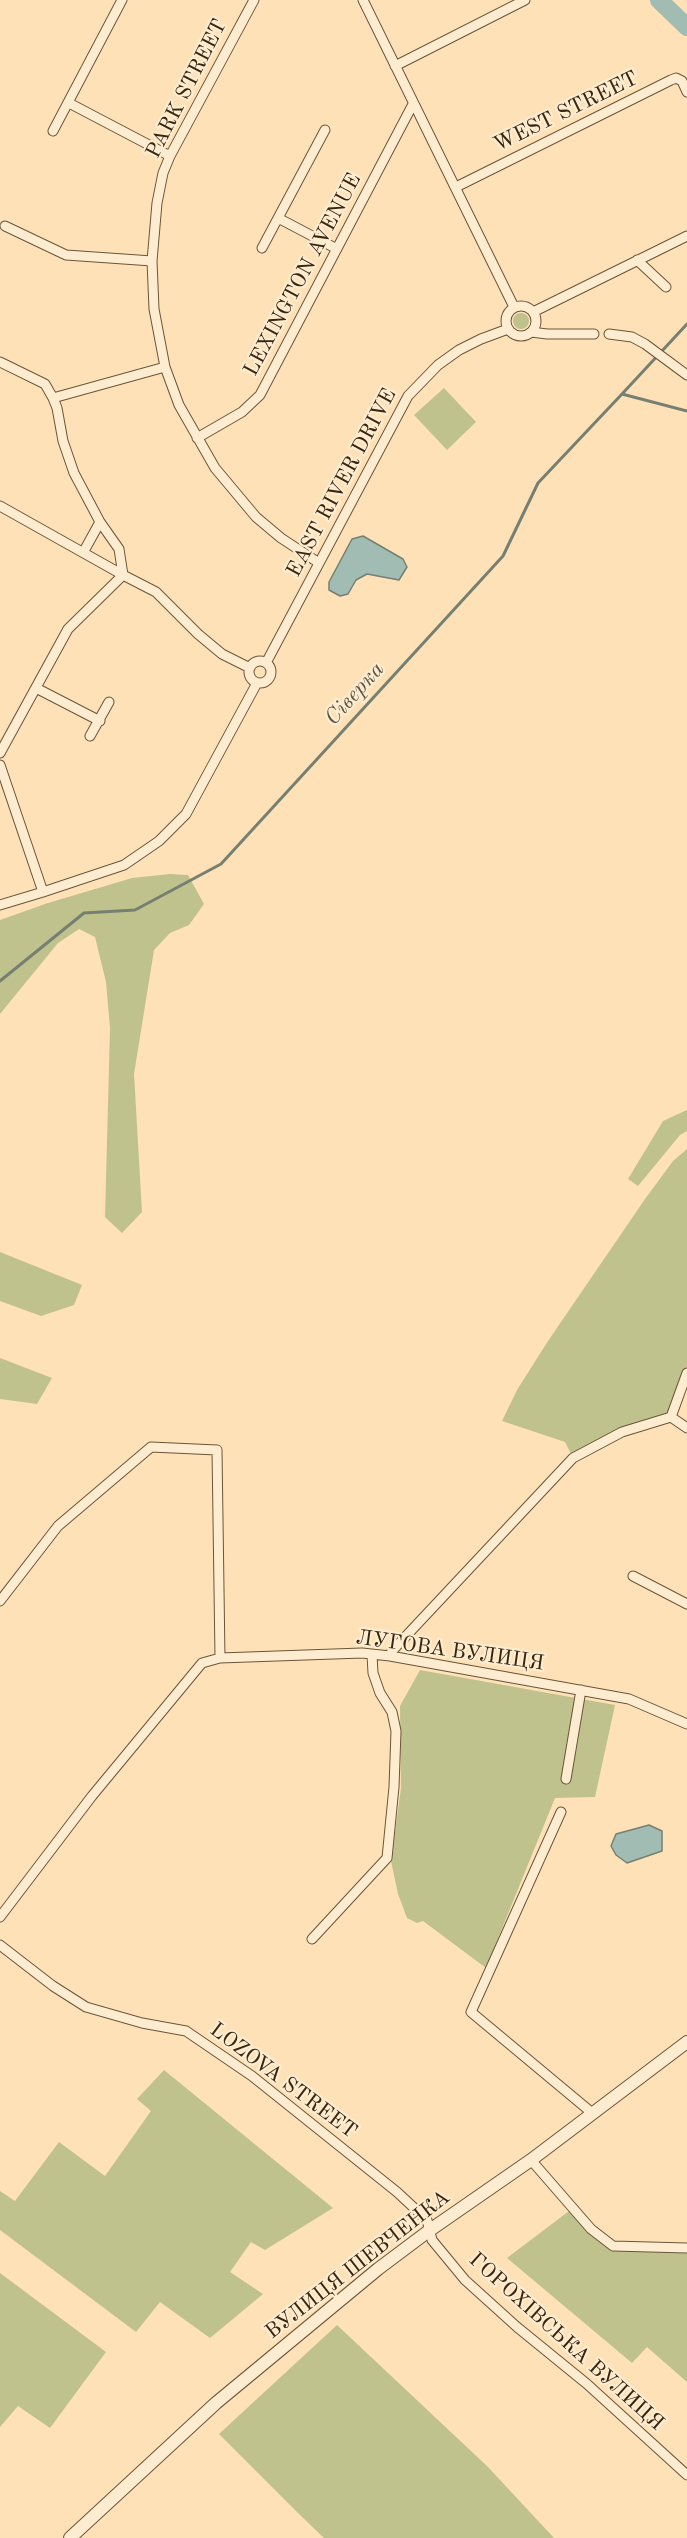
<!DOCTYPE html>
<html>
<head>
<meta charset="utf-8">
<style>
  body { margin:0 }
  canvas { display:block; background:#fee1b6 }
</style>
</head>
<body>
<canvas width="687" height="2538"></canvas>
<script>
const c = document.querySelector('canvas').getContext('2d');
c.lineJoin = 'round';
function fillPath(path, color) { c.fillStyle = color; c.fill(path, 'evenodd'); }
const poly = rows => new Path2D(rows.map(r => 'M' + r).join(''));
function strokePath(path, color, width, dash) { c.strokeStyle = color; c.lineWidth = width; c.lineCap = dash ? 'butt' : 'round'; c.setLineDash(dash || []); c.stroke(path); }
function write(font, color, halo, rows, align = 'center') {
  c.font = font + ' "Old Standard TT",serif'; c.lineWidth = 4.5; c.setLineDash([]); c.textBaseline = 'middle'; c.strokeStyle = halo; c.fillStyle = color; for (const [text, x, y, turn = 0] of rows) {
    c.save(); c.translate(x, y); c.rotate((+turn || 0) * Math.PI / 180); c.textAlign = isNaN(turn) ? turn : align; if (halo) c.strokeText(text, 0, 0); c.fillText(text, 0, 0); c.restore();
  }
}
const green = poly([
  '513 321a8 8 0 1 1 16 0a8 8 0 1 1-16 0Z',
  [444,388,476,422,447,450,414,415],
  [170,874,188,875,204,904,189,925,170,933,154,950,134,1074,142,1212,122,1233,105,1217,110,1028,106,982,95,937,79,929,58,943,0,1014,0,920,48,903,132,878],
  [687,1110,687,1131,680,1135,638,1186,628,1179,663,1121],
  [687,1149,687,1373,671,1417,622,1432,573,1458,565,1442,502,1421,517,1390,548,1341,645,1199,673,1161],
  [0,1252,82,1285,74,1305,41,1316,0,1301],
  [0,1358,52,1378,37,1404,0,1399],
  [420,1670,615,1705,595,1797,555,1798,486,1968,423,1921,417,1923,407,1918,398,1894,391,1861,401,1788,400,1706],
  [164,2070,333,2208,265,2250,251,2242,230,2272,263,2294,210,2338,160,2302,136,2332,0,2230,0,2191,15,2201,59,2142,105,2176,151,2111,137,2099],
  [573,2208,613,2246,687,2248,687,2382,647,2347,632,2363,507,2258],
  [0,2273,106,2352,50,2428,18,2406,0,2427],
  [337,2325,488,2467,554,2538,324,2538,299,2514,219,2434]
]);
const water = poly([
  [363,536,403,559,407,567,399,580,367,574,356,580,348,594,340,596,329,590,329,582,352,539,363,536],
  [649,1825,662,1831,662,1851,627,1863,616,1855,611,1846,616,1834,649,1825]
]);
const stream = poly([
  [622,394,687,324],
  [0,981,84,913,135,910,221,864,503,556,538,483,622,394,687,411]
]);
const river = poly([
  [659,0,687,27]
]);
const minor = poly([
  [254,0,170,156,163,173,157,203,152,261,154,309,165,367,179,405,215,468,256,517,281,538,319,563],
  [363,0,514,307],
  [395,66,525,0],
  [69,103,170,156],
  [53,131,122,0],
  [456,187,671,80,676,78,682,81,687,92],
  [278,218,337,249],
  [5,226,66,255,152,261],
  [262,248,325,130],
  [637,260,666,287],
  '506 321a15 15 0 1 1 30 0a15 15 0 1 1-30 0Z',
  [533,312,687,236],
  [531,332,547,334,594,334],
  [609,334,632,337,645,344,687,375],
  [0,362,45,384,53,398,165,367],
  [53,398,57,408,63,441,74,473,100,522,119,549,123,575,156,592,198,634,222,654,250,668],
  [197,438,242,412,260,395,413,104],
  [0,506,123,575,68,629,0,753],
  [84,551,100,522],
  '249 672a11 11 0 1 1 22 0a11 11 0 1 1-22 0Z',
  [266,663,408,396,438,365,459,350,481,339,508,329],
  [36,688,100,721],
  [90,736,109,702],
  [0,765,43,892,124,865,159,841,186,814,257,683],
  [0,905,43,892],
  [671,1417,687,1428],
  [633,1576,687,1604],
  [0,1601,58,1526,151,1447,217,1450,220,1658],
  [390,1656,392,1651,573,1458,622,1432,671,1417,687,1373],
  [566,1779,581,1690],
  [561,1812,471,2012,591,2112],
  [0,1917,92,1796,202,1663,220,1658,362,1653,390,1656,629,1699,687,1724],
  [312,1939,387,1858,394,1787,396,1731,392,1712,380,1693,373,1673,372,1655],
  [0,1945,53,1986,86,2007,142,2023,186,2031,252,2076,397,2192,427,2220,432,2240,465,2280,517,2327,587,2384,687,2475],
  [531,2160,591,2229,613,2246,687,2248]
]);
const tertiary = poly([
  [70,2538,216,2403,378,2269,430,2230,531,2160,687,2042]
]);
const streetNames = [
  ["PARK STREET",187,89,-63],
  ["WEST STREET",566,112,-26],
  ["LEXINGTON AVENUE",303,275,-62],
  ["ЕАST RІVЕR DRIVE",342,483,-62],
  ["ЛУГОВА ВУЛИЦЯ",450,1651,8],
  ["LOZOVA STREET",283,2081,37],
  ["ВУЛИЦЯ ШЕВЧЕНКА",358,2265,-38],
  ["ГОРОХІВСЬКА ВУЛИЦЯ",566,2342,42]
];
const waterNames = [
  ["Сіверка",355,694,-48]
];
fillPath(green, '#c0c28d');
fillPath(water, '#a0bcb3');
strokePath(water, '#768072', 1.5);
strokePath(stream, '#768072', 3);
strokePath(river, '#a0bcb3', 18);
strokePath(minor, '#6a553a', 11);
strokePath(tertiary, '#6a553a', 14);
strokePath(minor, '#feecd0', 9);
strokePath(tertiary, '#feecd0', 12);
write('21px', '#382611', '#feecd0', streetNames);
write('italic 22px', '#575342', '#feecd0', waterNames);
</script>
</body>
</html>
